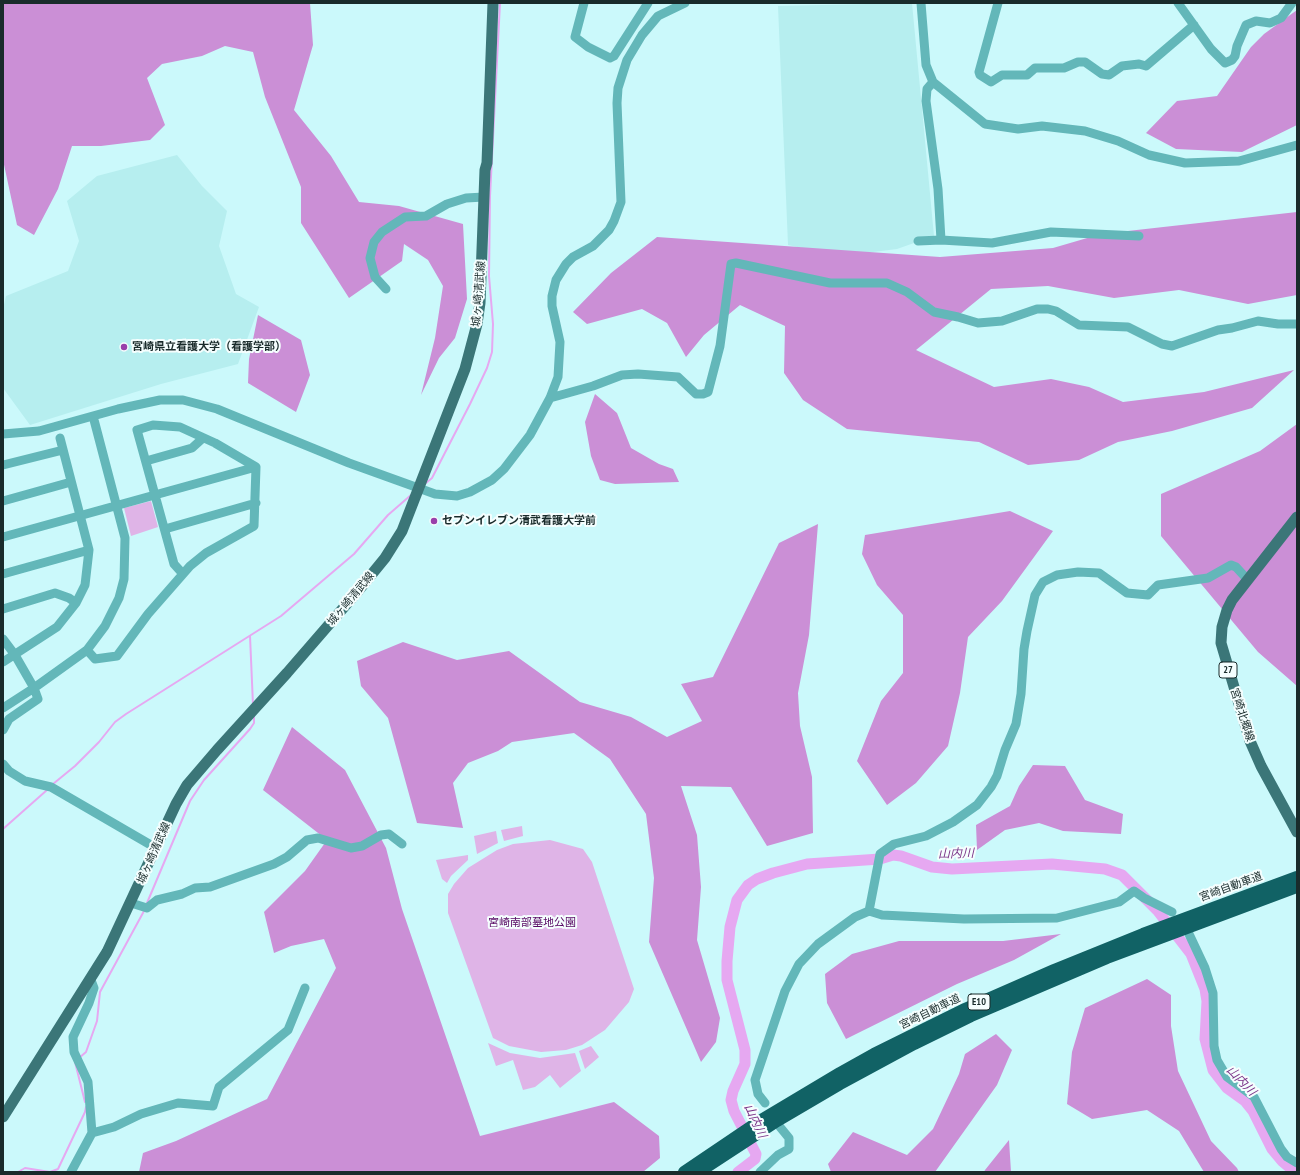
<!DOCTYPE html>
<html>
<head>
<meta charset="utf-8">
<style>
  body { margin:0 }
  #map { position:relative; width:1300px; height:1175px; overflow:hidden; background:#cbf9fb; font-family:"PT Sans Narrow",sans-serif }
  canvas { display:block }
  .frame { position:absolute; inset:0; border:4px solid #192b2b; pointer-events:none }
</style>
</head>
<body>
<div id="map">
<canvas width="1300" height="1175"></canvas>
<div class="frame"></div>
</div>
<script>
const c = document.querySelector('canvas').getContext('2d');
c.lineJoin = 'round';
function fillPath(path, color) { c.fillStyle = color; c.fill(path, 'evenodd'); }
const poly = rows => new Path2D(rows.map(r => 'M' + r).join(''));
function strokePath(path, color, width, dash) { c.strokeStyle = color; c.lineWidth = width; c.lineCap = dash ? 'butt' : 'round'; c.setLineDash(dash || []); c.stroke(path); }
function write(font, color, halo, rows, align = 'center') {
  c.font = font + ' "PT Sans Narrow","Noto Sans JP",sans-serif'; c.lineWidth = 4; c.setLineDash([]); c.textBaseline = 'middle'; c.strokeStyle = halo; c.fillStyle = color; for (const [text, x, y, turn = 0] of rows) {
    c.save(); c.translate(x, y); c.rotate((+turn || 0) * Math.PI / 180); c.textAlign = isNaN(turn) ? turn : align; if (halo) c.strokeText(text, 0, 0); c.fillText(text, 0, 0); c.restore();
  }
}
const built = poly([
  [912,3,934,236,897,249,841,256,788,245,778,6],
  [177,155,202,186,227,211,219,246,236,294,259,307,238,364,161,384,30,425,3,388,3,309,6,296,68,271,79,241,67,201,97,176]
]);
const green = poly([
  [151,501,158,527,131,536,124,508],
  [522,826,523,836,504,841,501,830],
  [496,831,498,843,477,854,474,836],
  [550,840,583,849,592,862,634,989,629,1002,605,1030,582,1045,566,1050,541,1052,509,1046,493,1038,448,913,448,894,454,884,468,868,497,850,513,844],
  [468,855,468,860,451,876,447,883,442,879,436,860],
  [488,1043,510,1053,540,1058,575,1053,581,1071,560,1088,550,1075,535,1087,523,1090,513,1060,496,1066],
  [591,1046,599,1057,585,1069,579,1051]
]);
const forest = poly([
  [3,3,310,3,313,45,294,110,331,156,359,202,399,206,463,224,467,299,455,338,439,358,421,395,435,338,443,286,428,260,404,244,402,261,349,298,301,223,301,187,265,97,253,52,225,46,202,56,162,64,147,78,165,125,150,140,101,146,72,146,58,189,34,235,17,225,3,160],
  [1297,10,1297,125,1242,152,1176,149,1146,133,1177,101,1217,96,1251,47,1264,34],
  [1297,212,1297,295,1248,304,1179,290,1114,298,1048,286,991,289,916,350,994,387,1051,379,1089,387,1123,402,1204,392,1294,370,1252,408,1172,431,1118,442,1079,460,1028,465,979,442,847,429,803,400,784,373,785,326,740,305,704,335,686,357,667,323,642,309,587,324,573,312,611,273,657,237,940,257,1053,248,1101,234],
  [258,315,301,340,310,375,296,412,248,383,249,359],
  [595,394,617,413,631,448,659,464,673,469,679,482,615,484,600,480,591,456,585,422],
  [1297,424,1297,686,1258,652,1161,536,1161,494,1260,451],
  [1010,511,1053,531,1002,601,968,637,960,693,948,746,916,783,887,805,857,761,881,701,903,673,903,615,877,585,862,554,865,535],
  [818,524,809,635,798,693,800,726,812,777,813,833,767,846,731,787,681,786,697,835,701,887,697,940,720,1018,716,1042,701,1062,649,942,654,878,646,814,610,759,574,733,512,742,498,751,468,763,453,783,463,828,417,823,388,718,361,686,357,661,403,642,457,660,509,651,580,702,631,717,667,737,702,721,681,684,713,677,779,543],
  [292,727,345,770,386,848,402,909,480,1136,614,1102,659,1136,660,1158,643,1172,139,1172,143,1153,176,1141,267,1099,336,968,324,939,291,946,274,953,264,912,305,871,327,840,263,790],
  [1033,765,1065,766,1085,800,1123,814,1121,834,1063,831,1039,823,1005,830,977,850,976,825,1010,806,1019,786],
  [1061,934,1014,960,957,984,846,1039,827,1003,825,974,852,954,899,941,1003,941],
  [1147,979,1171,995,1171,1026,1178,1071,1211,1141,1237,1168,1239,1172,1204,1172,1179,1131,1147,1110,1092,1119,1067,1104,1072,1052,1085,1008],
  [996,1034,1012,1050,997,1085,935,1172,831,1172,828,1164,853,1132,907,1155,933,1129,959,1074,965,1054],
  [1009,1140,1011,1172,984,1172,985,1170]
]);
const stream = poly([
  [426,483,432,478,470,404,487,368,492,352,493,324,489,276,490,196,500,3],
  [250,636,253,705],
  [53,784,75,766,99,742,115,722,126,714,281,616,354,554,388,515,411,495],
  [3,829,47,790],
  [147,903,190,801,204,780,250,729,254,723,254,717],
  [79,1058,86,1052,97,1021,100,992,144,911],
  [75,1062,85,1102],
  [18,1172,25,1168,50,1172,58,1169,85,1112,86,1107]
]);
const river = poly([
  [738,1172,755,1159,756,1154,734,1111,731,1100,733,1091,745,1064,745,1050,727,980,727,961,730,927,737,900,748,885,757,879,773,873,807,864,880,859,893,855,901,856,932,867,952,869,1052,864,1105,869,1122,875,1157,910,1191,954,1205,989,1207,1001,1205,1039,1213,1070,1227,1088,1245,1101,1253,1111,1272,1149,1282,1161,1295,1172]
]);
const minor = poly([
  [584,3,575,37,588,47,610,58,614,56,648,3],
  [921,3,926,65,933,82,985,124,1018,129,1042,126,1085,131,1118,141,1149,155,1185,163,1239,161,1297,145],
  [998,3,979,72,980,75,991,82,1002,75,1027,75,1035,68,1064,68,1078,62,1085,62,1102,74,1109,75,1122,66,1139,64,1146,66,1194,25],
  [1178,3,1211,49,1225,63,1232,60,1235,56,1237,46,1246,25,1256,21,1270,23,1281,18,1292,3],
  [933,82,927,89,926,101,938,189,941,240],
  [918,241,941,240,992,243,1051,232,1139,236],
  [386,289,375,277,370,258,374,242,382,232,405,217,426,216,447,204,466,198,484,197],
  [550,398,593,386,622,375,638,374,678,377,696,394,703,394,708,392,720,346,731,264,736,263,830,283,887,283,907,292,934,312,958,317,978,323,1002,321,1037,309,1048,309,1056,311,1079,325,1128,327,1162,344,1172,346,1218,330,1232,328,1258,321,1278,324,1297,324],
  [3,434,39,431,118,409,160,400,183,400,217,409,349,463,435,494,457,496,470,492,492,480,504,469,530,435,550,398,558,377,560,342,552,306,552,296,556,280,566,264,573,257,593,246,609,230,614,221,621,202,617,103,618,88,627,60,642,35,658,16,685,3],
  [146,461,192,448,203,438],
  [3,465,63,450],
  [3,501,71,482],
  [165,529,256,503],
  [3,537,256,467],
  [3,574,89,550],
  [183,574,174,564,137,430,153,425,180,427,215,443,256,467],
  [3,609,55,593,69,598,76,603],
  [3,639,15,655,34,688,38,699,9,719,3,730],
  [87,650,95,659,117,656,148,614,190,566,206,553,254,526,256,467],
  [3,662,57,627,76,603,85,585,89,550,60,438],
  [3,708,34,688,87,650,105,626,119,598,124,579,125,538,93,416],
  [3,764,9,771,25,781,51,787,156,848],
  [131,903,147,908,157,900,182,894,195,888,210,887,274,864,287,857,307,840,318,838,351,848,362,846,381,835,389,834,402,844],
  [869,911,880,854,894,844,926,836,953,822,977,805,991,787,997,776,1005,750,1016,724,1021,694,1024,649,1027,631,1035,595,1043,582,1057,575,1078,572,1099,573,1127,593,1148,595,1158,585,1208,578,1231,565,1236,567,1247,579],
  [1189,934,1205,968,1213,993,1214,1046,1217,1060,1227,1077,1254,1097,1281,1149,1287,1157,1297,1163],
  [765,1103,758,1094,755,1080,785,991,799,964,818,944,855,917,869,911,882,915,964,919,1057,918,1119,902,1134,891,1144,898,1172,912],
  [92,1133,114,1127,141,1114,178,1103,213,1106,219,1087,288,1030,305,988],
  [71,1172,92,1133,88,1082,74,1052,73,1037,89,1003,94,988,91,980],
  [760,1172,778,1155,789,1149,789,1138,780,1127]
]);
const major = poly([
  [1297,517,1232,600,1227,610,1222,627,1221,643,1250,741,1261,766,1297,832],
  [3,1117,107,952,176,804,187,785,217,750,287,673,358,591,385,558,402,531,465,369,477,324,480,303,485,170,487,163,493,3]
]);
const highway = poly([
  [684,1172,758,1122,840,1073,874,1054,965,1009,1054,970,1143,934,1297,877],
  [699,1172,777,1121,840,1084,914,1044,971,1016,1107,958,1297,887]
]);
const markers = [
  [124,347,4,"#993faa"],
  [434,521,4,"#993faa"]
];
const shields = [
  [1228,670,18],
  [979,1002,22]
];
const shieldNames = [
  ["27",1228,670],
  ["E10",979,1002]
];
const streetNames = [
  ["城ヶ崎清武線",479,294,-85],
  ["城ヶ崎清武線",351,599,-50],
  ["宮崎北郷線",1242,715,72],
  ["城ヶ崎清武線",154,853,-66],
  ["宮崎自動車道",1231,887,-20],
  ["宮崎自動車道",930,1012,-26]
];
const poiNames = [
  ["宮崎県立看護大学（看護学部）",132,347],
  ["セブンイレブン清武看護大学前",442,521]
];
const parkNames = [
  ["宮崎南部墓地公園",532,923]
];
const waterNames = [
  ["山内川",956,854,-1],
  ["山内川",1241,1081,46],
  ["山内川",755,1121,65]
];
fillPath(built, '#b6eeef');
fillPath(green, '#dfb4e7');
fillPath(forest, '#cb8fd6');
strokePath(stream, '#e6a8f1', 2);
strokePath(river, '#e6a8f1', 11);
strokePath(minor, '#63b7b9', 9);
strokePath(major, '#3b7678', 11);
strokePath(highway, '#116265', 12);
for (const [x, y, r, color] of markers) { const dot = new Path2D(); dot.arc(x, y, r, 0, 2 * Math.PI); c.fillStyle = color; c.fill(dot); strokePath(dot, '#f5fefe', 1.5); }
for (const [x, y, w] of shields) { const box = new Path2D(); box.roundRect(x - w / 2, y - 8, w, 16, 3); c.fillStyle = '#f5fefe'; c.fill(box); strokePath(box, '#192b2b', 1); }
write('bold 10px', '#192b2b', null, shieldNames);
write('11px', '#192b2b', '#f5fefe', streetNames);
write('bold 11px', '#192b2b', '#f5fefe', poiNames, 'left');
write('11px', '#570863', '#f5fefe', parkNames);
write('italic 12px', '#7a3287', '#f5fefe', waterNames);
</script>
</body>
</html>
